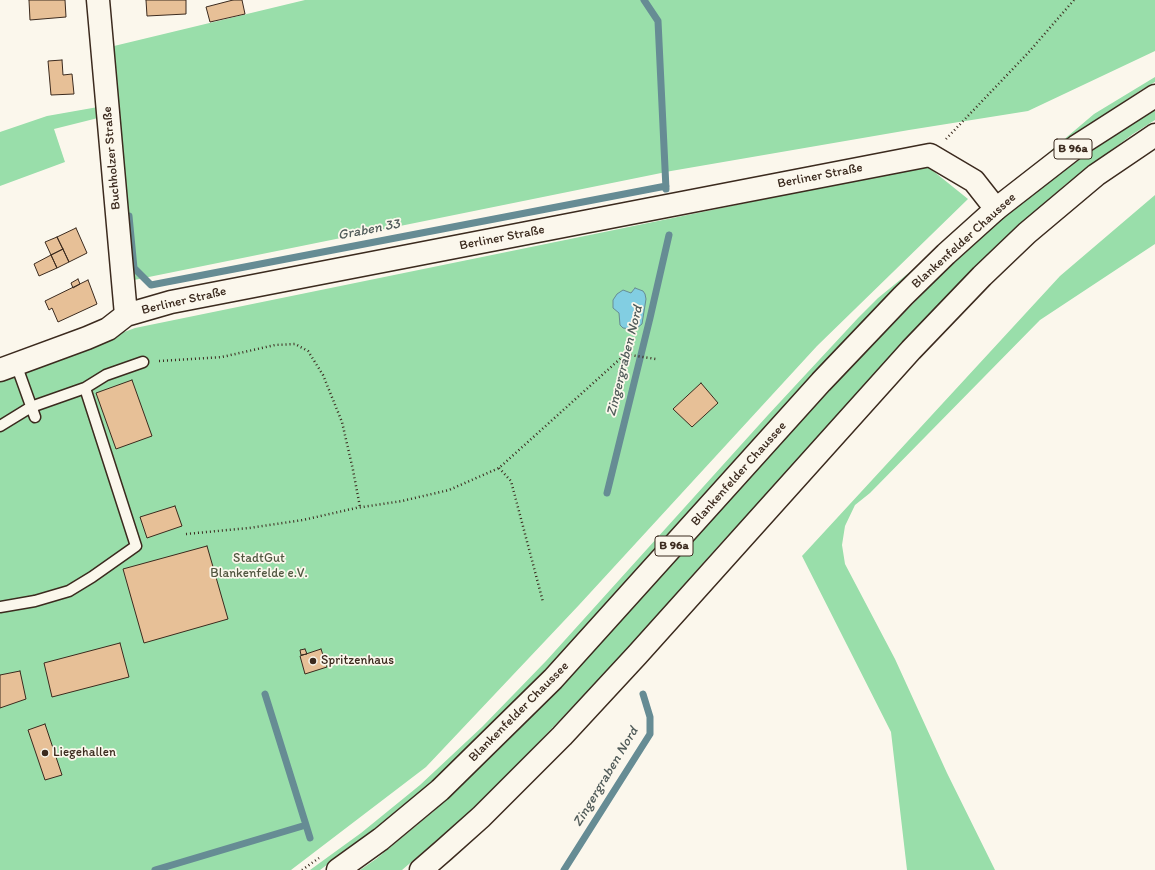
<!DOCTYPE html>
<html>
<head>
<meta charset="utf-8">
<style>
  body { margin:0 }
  canvas { display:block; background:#fbf7ec }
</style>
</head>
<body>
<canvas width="1155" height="870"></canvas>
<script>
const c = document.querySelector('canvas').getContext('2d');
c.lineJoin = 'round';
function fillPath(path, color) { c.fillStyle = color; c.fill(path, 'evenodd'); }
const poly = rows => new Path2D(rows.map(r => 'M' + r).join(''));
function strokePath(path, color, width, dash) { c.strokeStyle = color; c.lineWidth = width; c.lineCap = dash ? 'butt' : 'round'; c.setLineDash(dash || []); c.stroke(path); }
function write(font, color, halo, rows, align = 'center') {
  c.font = font + ' Itim,sans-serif'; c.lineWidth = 3.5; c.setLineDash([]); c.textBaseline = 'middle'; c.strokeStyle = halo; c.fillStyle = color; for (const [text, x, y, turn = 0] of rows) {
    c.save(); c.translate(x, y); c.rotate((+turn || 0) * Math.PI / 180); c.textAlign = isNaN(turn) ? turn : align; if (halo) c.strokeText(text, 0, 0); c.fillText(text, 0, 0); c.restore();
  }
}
const green = poly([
  [305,0,1155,0,1155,51,1028,111,909,130,671,171,134,280,114,46],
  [1155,77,1155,82,1141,90,1048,153,1094,114],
  [98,107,98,118,54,129,65,162,0,186,0,132,47,116],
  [1155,107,1155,120,1133,134,1066,184,1024,221,970,271,781,479,721,543,619,658,513,769,465,816,402,870,360,870,376,859,434,811,499,749,590,654,815,404,945,271,1005,216,1084,156,1141,115],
  [927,166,968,199,817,346,579,605,426,767,291,870,0,870,0,378,135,328],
  [1155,195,1155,244,1040,320,870,493,855,505,845,526,842,545,845,564,895,659,947,773,995,870,907,870,891,732,802,556,1060,276],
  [916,267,816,370,583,631,486,730,429,785,372,831,320,870,310,870,361,833,420,785,482,727,546,661,768,415,858,318,878,298]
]);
const water = poly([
  [635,288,643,291,645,294,646,299,642,324,637,328,632,329,623,328,620,325,619,313,613,308,613,300,617,294,623,290,631,293,635,288]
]);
const stream = poly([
  [644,0,658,21,666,189],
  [129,216,134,268,151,285,666,186],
  [607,493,650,318,669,235],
  [265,694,306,825],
  [155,870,306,825,310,838],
  [564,870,650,734,650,717,643,694]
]);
const building = poly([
  [29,0,65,0,66,17,30,20,29,0],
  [146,0,186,0,186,14,147,16,146,0],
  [233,0,242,0,245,14,210,22,206,7,233,0],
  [62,60,63,75,72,74,74,94,51,95,48,61,62,60],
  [76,228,87,253,69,262,57,237,76,228],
  [57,237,63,249,51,255,45,242,57,237],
  [63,249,69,262,57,268,51,255,63,249],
  [51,255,57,268,39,276,34,264,51,255],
  [78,279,80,284,73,288,71,283,78,279],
  [88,280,97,304,58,322,52,308,49,310,45,301,88,280],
  [132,380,152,436,116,449,96,393,132,380],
  [701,383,718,403,692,427,673,409,701,383],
  [175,506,182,526,147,538,140,517,175,506],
  [207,546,228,619,144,643,123,569,207,546],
  [120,643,129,677,52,697,44,663,120,643],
  [305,649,307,654,301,655,300,650,305,649],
  [321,649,327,667,305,674,300,656,321,649],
  [20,671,26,699,0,708,0,675,20,671],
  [45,724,62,775,45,780,28,730,45,724]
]);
const path = poly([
  [946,139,1028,53,1074,0],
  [159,361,222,357,275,345,295,344,308,351,323,375,342,422,353,470,360,507],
  [499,468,511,481,543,602],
  [186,534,249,528,303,520,356,508,402,501,449,490,499,468,621,358,630,355,656,359],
  [302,870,319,858]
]);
const lane = poly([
  [16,364,35,417],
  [85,388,106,375,143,362],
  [0,426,31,407,85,388,136,546,92,577,69,591,35,601,0,607]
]);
const secondary = poly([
  [98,0,126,315],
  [0,370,87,338,108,329,126,315,171,302,930,155,974,181,996,209]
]);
const primary = poly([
  [338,870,381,839,440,790,553,679,821,382,903,296,946,254,996,209,1077,146,1155,96],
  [421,870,444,850,481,817,562,736,637,655,911,350,982,276,1027,233,1096,175,1155,135]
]);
const markers = [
  [313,661,4,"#3b2a1e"],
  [45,753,4,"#3b2a1e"]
];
const shields = [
  [1073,149,38],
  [674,546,38]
];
const shieldNames = [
  ["B 96a",1073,149],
  ["B 96a",674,546]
];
const streetNames = [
  ["Buchholzer Straße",112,158,-95],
  ["Berliner Straße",820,176,-11],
  ["Berliner Straße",502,238,-11],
  ["Blankenfelder Chaussee",964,241,-42],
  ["Berliner Straße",184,301,-13],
  ["Blankenfelder Chaussee",739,474,-48],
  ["Blankenfelder Chaussee",519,712,-45]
];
const parkNames = [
  ["StadtGut",259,559],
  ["Blankenfelde e.V.",259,574]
];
const poiNames = [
  ["Spritzenhaus",321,661],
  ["Liegehallen",53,753]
];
const waterNames = [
  ["Graben 33",369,230,-11],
  ["Zingergraben Nord",625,361,-76],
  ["Zingergraben Nord",606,777,-59]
];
fillPath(green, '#99deaa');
fillPath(water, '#82cee2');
strokePath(water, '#668c94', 1);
strokePath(stream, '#668c94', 7);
fillPath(building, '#e7c097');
strokePath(building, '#3b2a1e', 1);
strokePath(lane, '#3b2a1e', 13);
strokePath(secondary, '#3b2a1e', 25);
strokePath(primary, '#3b2a1e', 25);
strokePath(path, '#3b2a1e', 2.5, [1, 3]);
strokePath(lane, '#fbf7ec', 10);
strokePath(secondary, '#fbf7ec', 22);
strokePath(primary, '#fbf7ec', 22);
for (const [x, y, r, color] of markers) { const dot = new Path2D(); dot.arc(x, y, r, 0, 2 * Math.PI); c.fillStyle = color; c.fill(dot); strokePath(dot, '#fbf7ec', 1.5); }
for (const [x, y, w] of shields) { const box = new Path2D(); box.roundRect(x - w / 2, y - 10, w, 20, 3); c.fillStyle = '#fbf7ec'; c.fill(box); strokePath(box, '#3b2a1e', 1); }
write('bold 12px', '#3b2a1e', null, shieldNames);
write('13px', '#3b2a1e', '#fbf7ec', streetNames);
write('13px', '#525741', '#fbf7ec', parkNames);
write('13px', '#3b2a1e', '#fbf7ec', poiNames, 'left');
write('italic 14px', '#505b59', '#fbf7ec', waterNames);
</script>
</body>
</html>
